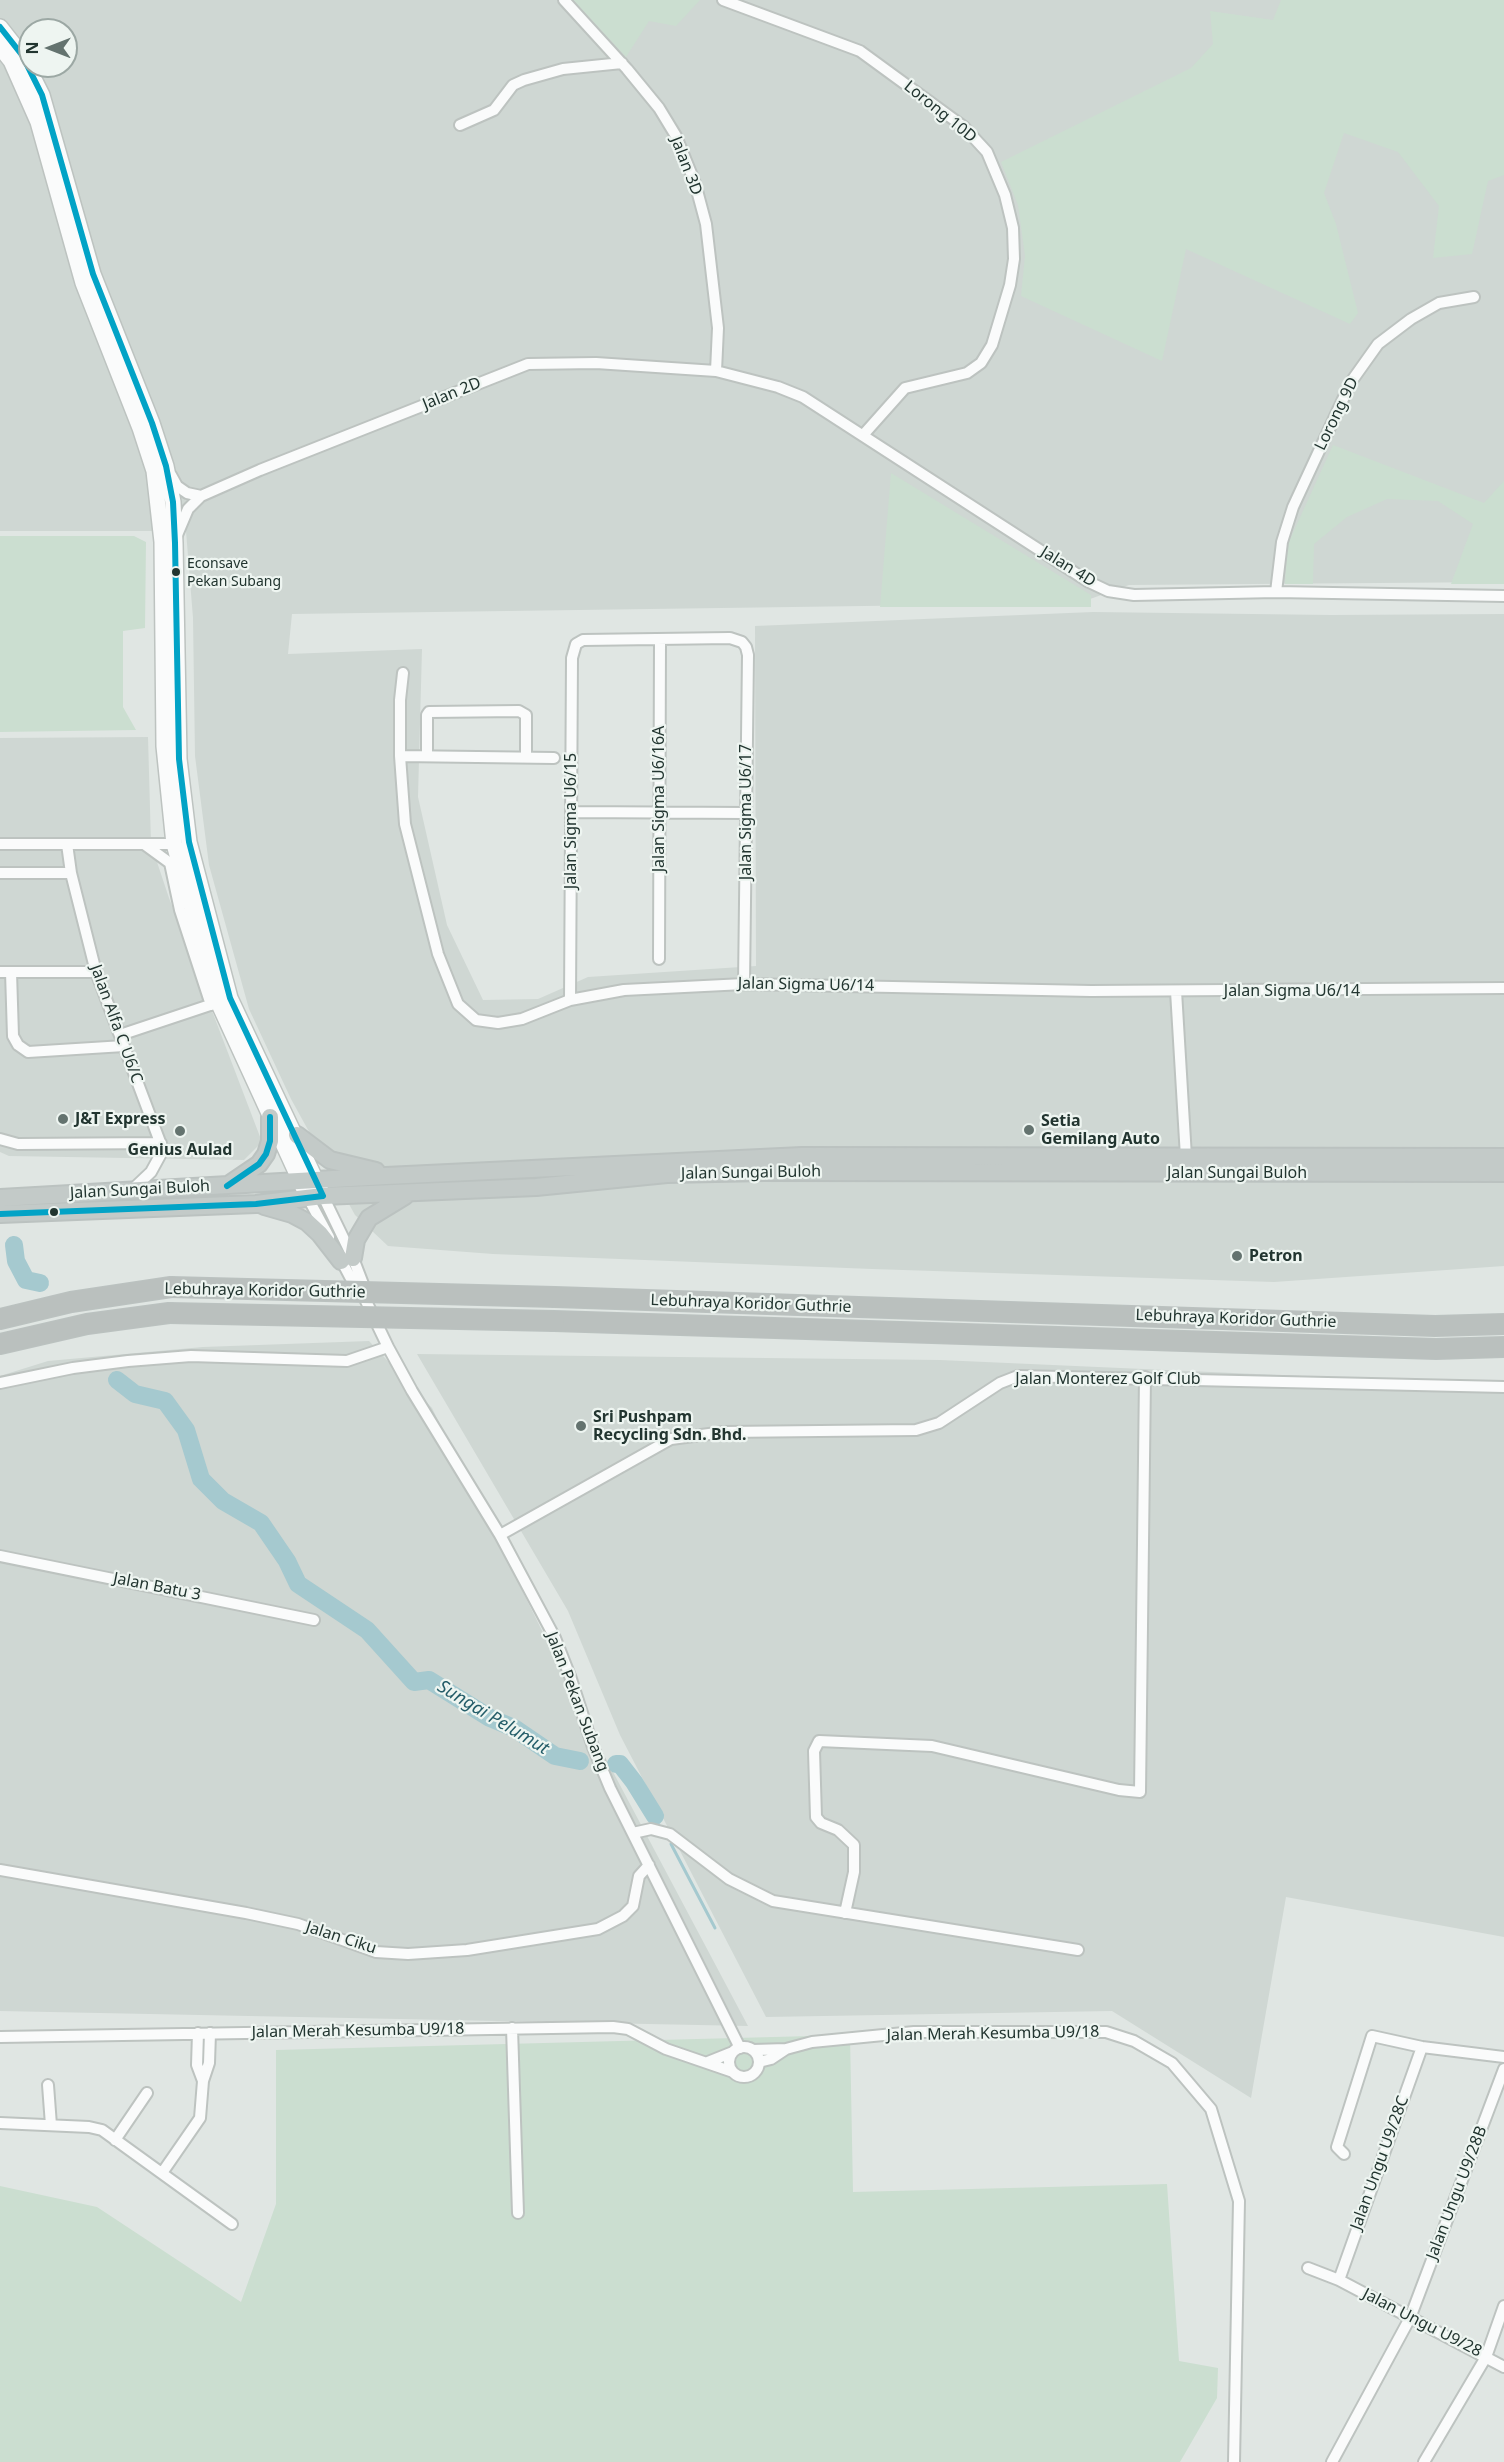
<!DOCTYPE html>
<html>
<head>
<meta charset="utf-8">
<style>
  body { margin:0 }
  #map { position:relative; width:1504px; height:2462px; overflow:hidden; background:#e0e6e3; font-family:"Noto Sans",sans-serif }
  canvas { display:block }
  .north { position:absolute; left:18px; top:18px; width:60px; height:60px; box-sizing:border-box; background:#eef5f1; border:2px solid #9ca8a4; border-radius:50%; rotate:270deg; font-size:16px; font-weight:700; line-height:24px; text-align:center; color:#223530 }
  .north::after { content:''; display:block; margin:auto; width:21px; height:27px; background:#64736f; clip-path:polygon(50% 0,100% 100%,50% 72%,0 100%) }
</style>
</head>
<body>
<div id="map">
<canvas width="1504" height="2462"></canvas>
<div class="north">N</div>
</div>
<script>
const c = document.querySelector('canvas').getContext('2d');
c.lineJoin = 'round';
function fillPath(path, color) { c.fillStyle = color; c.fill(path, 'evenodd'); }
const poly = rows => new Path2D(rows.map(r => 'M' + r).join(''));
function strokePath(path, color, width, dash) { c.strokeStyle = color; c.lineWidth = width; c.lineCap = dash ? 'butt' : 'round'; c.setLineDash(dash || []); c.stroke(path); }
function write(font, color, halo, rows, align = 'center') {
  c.font = font + ' "Noto Sans",sans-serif'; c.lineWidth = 4.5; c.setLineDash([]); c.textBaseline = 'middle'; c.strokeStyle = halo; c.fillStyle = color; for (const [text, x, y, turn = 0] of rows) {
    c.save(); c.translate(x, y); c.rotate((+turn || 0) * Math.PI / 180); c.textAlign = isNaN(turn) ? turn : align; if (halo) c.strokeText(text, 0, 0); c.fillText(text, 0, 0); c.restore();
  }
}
const built = poly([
  [0,0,1504,0,1504,582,1129,585,1079,603,292,614,288,654,422,649,418,797,447,925,483,1000,538,999,588,977,756,966,755,626,1093,612,1331,615,1504,614,1504,1266,1274,1282,872,1269,493,1254,388,1246,355,1215,291,1099,249,1009,209,865,195,756,193,618,186,531,0,531],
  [30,30,66,30,66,66,30,66],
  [148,737,151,844,169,898,262,1142,244,1160,9,1156,0,1152,0,738],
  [369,1341,432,1408,596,1740,748,2026,0,2011,0,1376,48,1361,203,1347],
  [417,1354,940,1360,1504,1385,1504,1937,1286,1897,1251,2098,1112,2011,766,2017,620,1735,568,1611]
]);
const green = poly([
  [573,0,700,0,676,26,649,21,626,57],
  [1281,0,1504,0,1504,175,1488,181,1472,254,1433,258,1439,206,1398,152,1344,133,1324,193,1336,224,1358,313,1350,324,1186,249,1162,361,1021,296,1025,256,1018,205,1001,162,1191,68,1213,44,1210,11,1273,20],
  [1333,445,1484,503,1504,481,1504,584,1451,584,1473,524,1438,501,1387,499,1347,517,1314,544,1313,584,1285,584,1287,546],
  [891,473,1091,595,1091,607,880,607],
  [0,536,134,536,146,542,145,628,123,631,123,707,136,730,0,732],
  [850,2035,853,2192,1167,2184,1179,2361,1218,2368,1217,2398,1180,2462,0,2462,0,2186,97,2207,241,2302,276,2204,276,2050]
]);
const stream = poly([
  [671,1844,715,1928]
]);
const river = poly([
  [14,1245,16,1261,26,1280,40,1283],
  [117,1380,135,1394,165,1401,186,1430,201,1479,223,1501,261,1523,287,1561,298,1584,367,1630,414,1682,429,1680,490,1718,514,1728,555,1756,580,1761],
  [616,1764,620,1764,634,1782,655,1816]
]);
const minor = poly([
  [564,0,627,69,659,108,676,136,695,183,706,224,718,328,716,371],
  [723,0,860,51,964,127,987,152,1005,195,1013,228,1014,259,1010,285,992,345,981,363,967,373,905,388,864,434],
  [460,125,494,110,513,85,524,80,563,69,622,63],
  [171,475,177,486,187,493,201,496],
  [177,535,188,509,201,496,260,470,528,364,596,363,716,371,778,387,803,397,1089,582,1108,591,1134,595,1276,592,1504,596],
  [1276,592,1282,542,1293,507,1351,382,1378,344,1411,319,1439,303,1474,297],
  [403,673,400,700,400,756,405,824,438,954,458,1004,476,1020,498,1023,522,1019,570,1000,624,990,744,984,1091,991,1504,988],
  [400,756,554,758],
  [427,756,427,715,429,712,519,711,526,715,526,757],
  [571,812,746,813],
  [0,844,174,844],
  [67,844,71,873,96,972,163,1150,151,1172,132,1190],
  [144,844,170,863,180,910,211,1005],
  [0,873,71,873],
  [659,959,660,639],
  [0,972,96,972],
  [11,972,13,1036,18,1045,28,1052,124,1046],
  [1176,991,1186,1157],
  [570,1000,572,658,576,644,583,640,730,638,742,642,746,647,748,655,744,984],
  [120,1035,216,1003],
  [0,1139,18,1144,161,1143],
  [323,1196,353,1258,363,1284,366,1301,388,1347,412,1391,500,1535,555,1638,570,1676,593,1747,610,1788,740,2048],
  [308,1198,329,1237],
  [339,1256,358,1292],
  [0,1383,73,1368,128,1361,191,1356,347,1361,388,1347],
  [500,1535,671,1439,724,1432,916,1430,939,1423,1000,1383,1018,1376,1504,1387],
  [0,1556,314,1620],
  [633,1833,651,1829,670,1834,729,1879,773,1901,1078,1950],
  [0,1870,246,1913,298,1924,376,1952,408,1954,467,1950,598,1929,623,1916,633,1906,639,1876,649,1865],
  [845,1913,854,1872,854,1845,838,1830,821,1823,816,1817,814,1751,819,1741,932,1746,1119,1790,1140,1792,1145,1377],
  [512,2028,518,2213],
  [198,2033,197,2065,203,2081],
  [0,2037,613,2027,628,2029,666,2049,733,2072],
  '729 2062a15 15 0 1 1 30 0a15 15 0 1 1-30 0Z',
  [753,2050,786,2049,812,2042,914,2032,1106,2032,1134,2041,1172,2063,1211,2109,1239,2201,1234,2462],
  [708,2062,733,2052],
  [759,2062,771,2059,786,2049],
  [48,2085,51,2125],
  [0,2123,89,2127,102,2130,232,2224],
  [115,2140,147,2093],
  [1344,2154,1337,2147,1372,2036,1422,2047,1504,2057],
  [162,2173,200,2118,203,2081,209,2063,210,2033],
  [1308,2268,1339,2280,1504,2367],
  [1339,2280,1422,2047],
  [1332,2462,1410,2318,1504,2069],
  [1424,2462,1486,2357,1504,2306]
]);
const secondary = poly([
  [0,27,22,55,42,95,93,274,152,423,166,466,173,502,175,543,179,759,189,842,230,998,321,1191],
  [0,47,11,61,38,122,83,283,140,428,154,471,162,542,164,746,174,844,218,1002,308,1198]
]);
const trunk = poly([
  [297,1135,330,1160,376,1171],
  [228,1185,259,1164,266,1154,270,1141,270,1117],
  [0,1198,386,1176,802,1156,1504,1157],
  [264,1206,292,1214,307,1222,320,1234,341,1261],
  [0,1214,256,1204,323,1196,536,1187,667,1174,764,1172,1504,1173],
  [353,1258,356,1240,369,1218,405,1196]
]);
const motorway = poly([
  [555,1297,1435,1326,1504,1324],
  [0,1319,71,1302,171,1287],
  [554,1321,1436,1349,1504,1347],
  [0,1344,87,1324,169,1313]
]);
const motorwayBridge = poly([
  [171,1287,555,1297],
  [169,1313,554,1321]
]);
const bus1 = poly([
  [0,27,22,55,42,95,93,274,152,423,166,466,173,502,175,543,179,759,189,842,230,998,323,1196,256,1204,0,1214],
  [227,1186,259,1164,266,1154,270,1141,270,1117]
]);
const markers = [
  [176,572,5,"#223530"],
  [63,1119,6,"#64736f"],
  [1029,1130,6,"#64736f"],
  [180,1131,6,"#64736f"],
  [54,1212,5,"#223530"],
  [1237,1256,6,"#64736f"],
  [581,1426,6,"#64736f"]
];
const busNames = [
  ["Econsave",187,564],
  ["Pekan Subang",187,582]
];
const streetNames = [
  ["Lorong 10D",940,112,39],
  ["Jalan 3D",686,166,69],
  ["Jalan 2D",452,394,-22],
  ["Lorong 9D",1337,414,-64],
  ["Jalan 4D",1068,567,32],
  ["Jalan Sigma U6/16A",659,799,-90],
  ["Jalan Sigma U6/17",746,812,-90],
  ["Jalan Sigma U6/15",571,821,-90],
  ["Jalan Sigma U6/14",806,985,1],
  ["Jalan Sigma U6/14",1292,991],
  ["Jalan Alfa C U6/C",116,1024,70],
  ["Jalan Sungai Buloh",751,1173,-1],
  ["Jalan Sungai Buloh",1237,1173],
  ["Jalan Sungai Buloh",140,1190,-3],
  ["Lebuhraya Koridor Guthrie",265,1291,1],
  ["Lebuhraya Koridor Guthrie",751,1304,2],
  ["Lebuhraya Koridor Guthrie",1236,1319,2],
  ["Jalan Monterez Golf Club",1108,1379],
  ["Jalan Batu 3",157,1587,11],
  ["Jalan Pekan Subang",577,1702,69],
  ["Jalan Ciku",341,1938,18],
  ["Jalan Merah Kesumba U9/18",358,2031,-1],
  ["Jalan Merah Kesumba U9/18",993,2034,-1],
  ["Jalan Ungu U9/28C",1380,2163,-70],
  ["Jalan Ungu U9/28B",1457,2193,-69],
  ["Jalan Ungu U9/28",1422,2323,27]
];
const poiNames = [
  ["J&T Express",75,1119],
  ["Setia",1041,1121],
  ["Gemilang Auto",1041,1139],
  ["Genius Aulad",180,1150,"center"],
  ["Petron",1249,1256],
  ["Sri Pushpam",593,1417],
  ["Recycling Sdn. Bhd.",593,1435]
];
const waterNames = [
  ["Sungai Pelumut",493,1718,31]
];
fillPath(built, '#cfd7d3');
fillPath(green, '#cbded0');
strokePath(stream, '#a5c9cf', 3);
strokePath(river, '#a5c9cf', 18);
strokePath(minor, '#bdc3c0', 14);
strokePath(secondary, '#bdc3c0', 18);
strokePath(trunk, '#bbc2c0', 20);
strokePath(motorway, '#bbc2c0', 22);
strokePath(minor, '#fafbfb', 10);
strokePath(secondary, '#fafbfb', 15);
strokePath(trunk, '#c3cac8', 16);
strokePath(motorway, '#bac0be', 20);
strokePath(motorwayBridge, '#bbc2c0', 22, []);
strokePath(motorwayBridge, '#bac0be', 20);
strokePath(bus1, '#02a3c6', 6);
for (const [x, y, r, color] of markers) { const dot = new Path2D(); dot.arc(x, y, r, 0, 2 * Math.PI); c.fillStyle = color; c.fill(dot); strokePath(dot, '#eef5f1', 2); }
write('14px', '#223530', '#eef5f1', busNames, 'left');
write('16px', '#223530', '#eef5f1', streetNames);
write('bold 16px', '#223530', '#eef5f1', poiNames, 'left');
write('italic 18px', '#245d69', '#eef5f1', waterNames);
</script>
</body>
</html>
